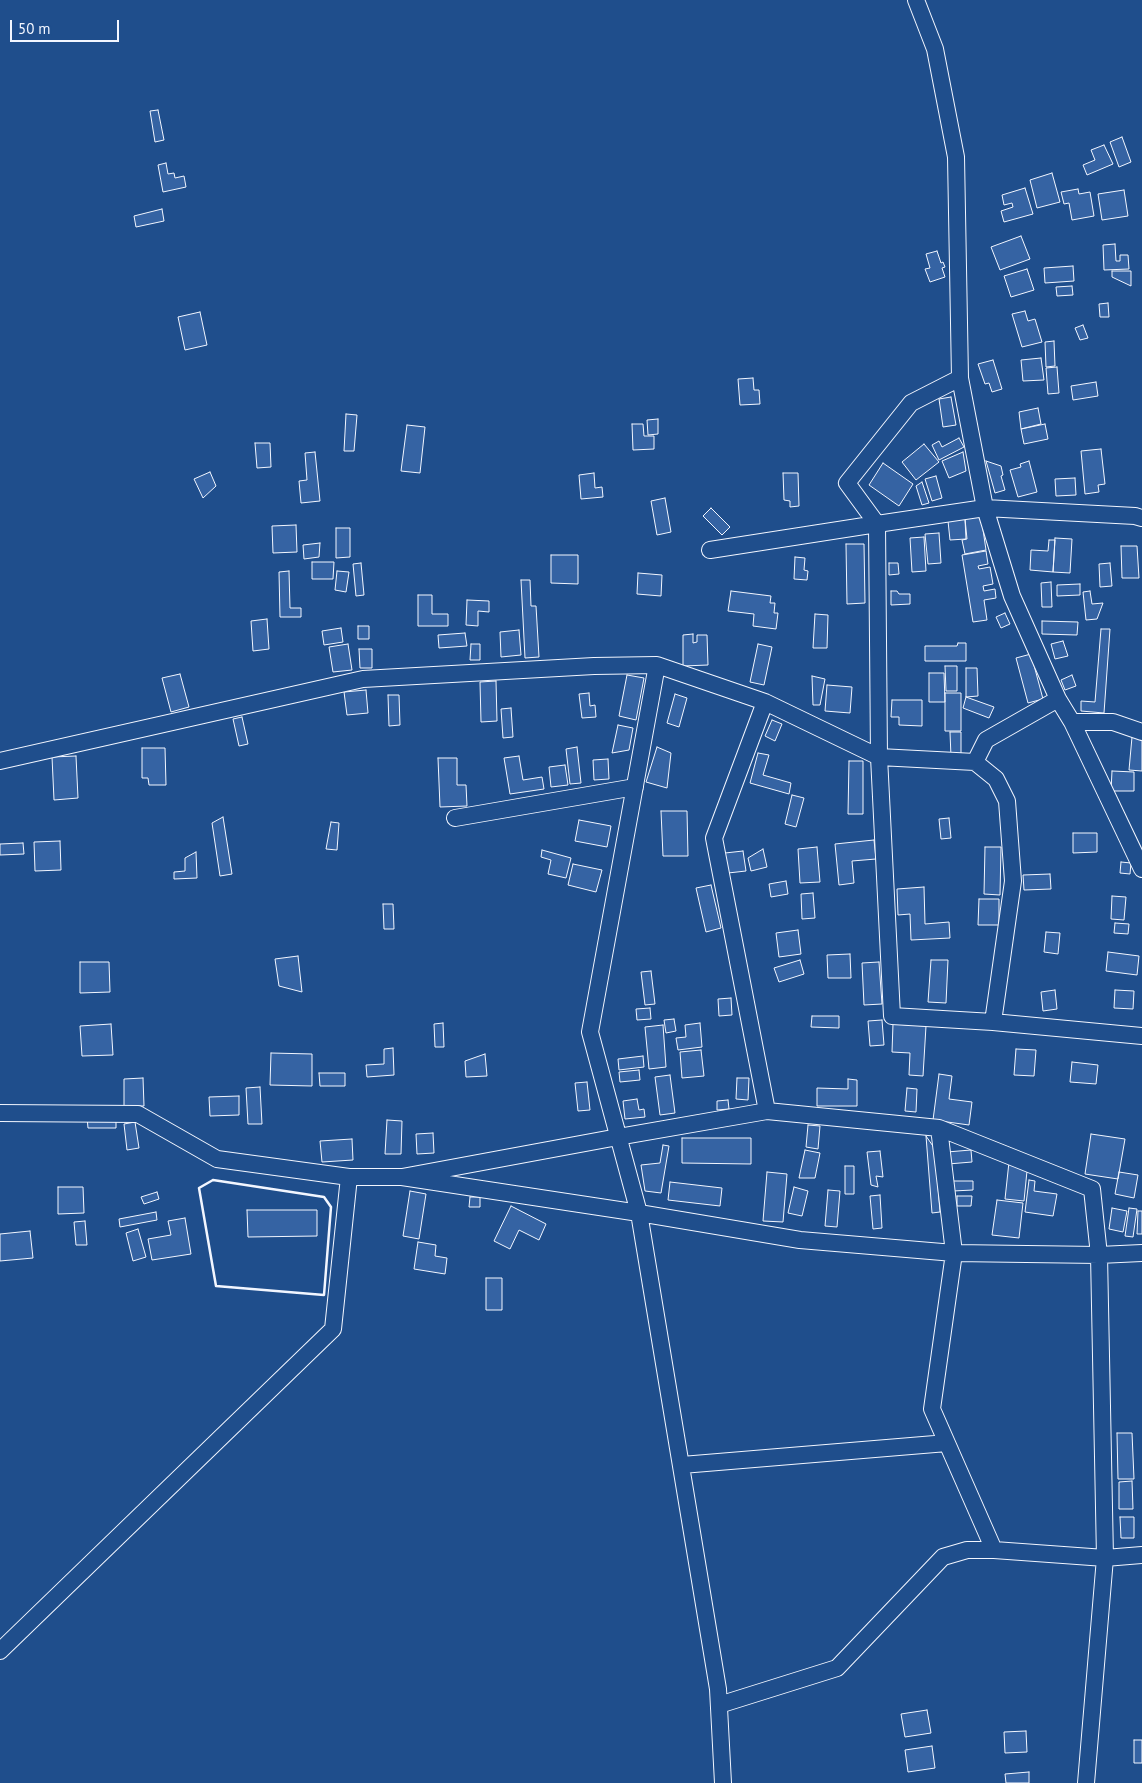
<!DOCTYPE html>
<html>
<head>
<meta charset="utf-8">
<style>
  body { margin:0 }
  #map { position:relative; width:1142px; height:1783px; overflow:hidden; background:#1f4e8c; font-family:"PT Sans",sans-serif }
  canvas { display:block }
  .scale { position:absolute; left:10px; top:20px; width:109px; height:22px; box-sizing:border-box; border:2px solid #f2f6ff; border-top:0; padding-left:6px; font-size:15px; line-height:18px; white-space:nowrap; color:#f2f6ff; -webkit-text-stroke:4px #1f4e8c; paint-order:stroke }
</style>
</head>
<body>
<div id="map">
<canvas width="1142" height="1783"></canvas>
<div class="scale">50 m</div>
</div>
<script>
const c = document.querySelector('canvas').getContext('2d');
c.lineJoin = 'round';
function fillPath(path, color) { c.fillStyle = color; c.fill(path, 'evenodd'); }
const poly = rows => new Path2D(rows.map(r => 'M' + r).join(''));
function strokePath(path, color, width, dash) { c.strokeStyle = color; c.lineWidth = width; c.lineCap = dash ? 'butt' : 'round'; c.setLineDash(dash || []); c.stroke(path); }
const building = poly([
  [158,110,164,140,155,142,150,111,158,110],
  [1122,137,1131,162,1119,167,1110,142,1122,137],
  [1104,145,1113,164,1087,175,1083,165,1095,160,1091,150,1104,145],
  [166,163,168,174,174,173,175,178,184,176,186,187,163,192,158,165,166,163],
  [1052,173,1060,202,1037,208,1030,180,1052,173],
  [1025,188,1033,214,1004,222,1001,211,1013,207,1012,203,1004,205,1002,195,1025,188],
  [1078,189,1079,194,1090,192,1094,216,1072,220,1069,203,1064,204,1061,192,1078,189],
  [1124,190,1128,216,1102,220,1098,194,1124,190],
  [162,209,164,221,136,227,134,216,162,209],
  [1021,236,1030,259,1000,270,991,247,1021,236],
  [1115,244,1116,261,1120,261,1120,255,1128,255,1129,269,1104,270,1103,245,1115,244],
  [937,251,941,263,943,262,945,267,942,268,945,277,930,282,925,269,930,268,926,254,937,251],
  [1073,266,1074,281,1045,283,1044,268,1073,266],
  [1027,269,1034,290,1011,297,1004,276,1027,269],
  [1112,271,1131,271,1131,286,1112,277,1112,271],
  [1072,286,1073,295,1057,296,1056,287,1072,286],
  [1108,303,1109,317,1100,317,1099,304,1108,303],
  [1025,311,1028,321,1035,319,1042,342,1022,347,1012,314,1025,311],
  [200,312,207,345,185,350,178,317,200,312],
  [1083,325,1088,338,1080,340,1075,328,1083,325],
  [1054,341,1055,366,1046,367,1045,342,1054,341],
  [1041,358,1044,380,1023,381,1021,360,1041,358],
  [993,360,1002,389,992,392,989,383,985,384,978,364,993,360],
  [1057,367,1059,393,1048,394,1046,368,1057,367],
  [753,378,754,390,759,390,760,404,740,405,738,379,753,378],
  [1096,382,1098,396,1073,400,1071,386,1096,382],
  [951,397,956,425,943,427,939,399,951,397],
  [1038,408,1041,424,1021,429,1019,412,1038,408],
  [346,414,357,415,354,451,344,451,346,414],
  [658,419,658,434,648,435,647,420,658,419],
  [632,424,643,424,644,436,654,436,654,449,633,450,632,424],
  [1045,424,1048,439,1024,444,1021,429,1045,424],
  [407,425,425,427,420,473,401,471,407,425],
  [959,438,964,447,939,460,932,445,939,441,942,447,959,438],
  [255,443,270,443,271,467,257,468,255,443],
  [924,444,939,462,916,480,902,462,924,444],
  [1101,449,1105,484,1098,485,1099,492,1085,494,1081,451,1101,449],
  [315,452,320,501,301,503,299,481,307,480,305,453,315,452],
  [963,452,966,471,949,478,942,461,963,452],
  [986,461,1001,466,1003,475,1001,476,1005,490,995,493,986,461],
  [1029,461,1037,492,1018,497,1010,470,1021,467,1020,464,1029,461],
  [883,463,913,484,899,506,869,485,883,463],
  [210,472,216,486,203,498,194,479,210,472],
  [594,473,595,488,602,487,603,497,581,499,579,475,594,473],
  [783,473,798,473,799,506,790,507,790,501,784,500,783,473],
  [936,476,942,498,932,501,925,479,936,476],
  [1075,478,1076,495,1056,496,1055,479,1075,478],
  [922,482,929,503,922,505,916,486,922,482],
  [665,498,671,532,657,535,651,501,665,498],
  [711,508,730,527,722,535,703,516,711,508],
  [981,516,986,550,965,554,962,540,967,539,965,519,981,516],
  [965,519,966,539,950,540,948,521,965,519],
  [296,525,297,552,273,553,272,526,296,525],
  [336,528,350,528,350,557,336,558,336,528],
  [939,533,941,563,928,564,925,534,939,533],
  [924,537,926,571,912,572,910,538,924,537],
  [1055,538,1072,539,1070,573,1053,572,1055,538],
  [1049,540,1055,540,1053,572,1030,570,1031,550,1048,551,1049,540],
  [320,543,319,557,304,559,303,545,320,543],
  [846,544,864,544,865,603,847,604,846,544],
  [1121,546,1137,546,1139,578,1122,578,1121,546],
  [986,551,988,564,978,566,979,569,990,567,993,584,983,586,984,591,995,589,996,598,984,600,987,620,973,622,962,555,986,551],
  [551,555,578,555,578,584,551,583,551,555],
  [795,557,805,558,804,570,808,571,807,580,794,579,795,557],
  [312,562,334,562,333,579,312,579,312,562],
  [361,563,364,595,356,596,353,564,361,563],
  [889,563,898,563,899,574,889,575,889,563],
  [1110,563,1112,586,1100,587,1099,564,1110,563],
  [289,571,290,608,301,608,301,617,280,617,279,572,289,571],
  [337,571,349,572,346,592,335,590,337,571],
  [638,573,662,575,661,596,637,594,638,573],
  [521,580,530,580,531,606,536,606,539,657,525,658,521,580],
  [1051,582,1052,607,1042,607,1041,583,1051,582],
  [1080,584,1080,595,1057,596,1057,585,1080,584],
  [731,591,771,596,770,603,775,603,774,613,778,613,776,629,753,626,754,614,728,611,731,591],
  [891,591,897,591,899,594,910,594,910,604,891,605,891,591],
  [1090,591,1092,604,1103,603,1097,619,1086,620,1083,592,1090,591],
  [418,595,432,595,432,614,448,614,448,626,418,626,418,595],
  [467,600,489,601,489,612,478,611,478,626,466,625,467,600],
  [1005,613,1010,624,1001,628,996,617,1005,613],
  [815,614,828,615,827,648,813,648,815,614],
  [267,619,269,649,253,651,251,621,267,619],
  [1042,621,1078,622,1077,635,1042,634,1042,621],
  [358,626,369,626,369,639,358,639,358,626],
  [341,628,343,642,324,645,322,631,341,628],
  [1101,629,1110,629,1104,713,1081,711,1081,701,1095,702,1101,629],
  [519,630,521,655,501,657,500,632,519,630],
  [465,633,467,646,439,648,438,635,465,633],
  [693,634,693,643,697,642,697,635,707,635,708,665,683,666,683,635,693,634],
  [1063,641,1068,656,1055,659,1051,644,1063,641],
  [958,643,966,643,966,661,925,661,925,646,957,646,958,643],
  [348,644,352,670,333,672,329,647,348,644],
  [471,644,480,644,480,660,470,660,471,644],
  [758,644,772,647,764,685,750,682,758,644],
  [359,649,372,649,372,668,360,668,359,649],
  [1031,654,1043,699,1028,703,1016,658,1031,654],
  [945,666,957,666,957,691,946,691,945,666],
  [966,668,977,668,978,696,966,697,966,668],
  [929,673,944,673,945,702,929,702,929,673],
  [180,674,189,707,171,712,162,678,180,674],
  [627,675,644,678,636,720,619,716,627,675],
  [1072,675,1076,686,1065,690,1061,680,1072,675],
  [812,676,825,679,820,705,813,705,812,676],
  [496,681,497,721,481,722,480,682,496,681],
  [827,685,852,687,850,713,825,711,827,685],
  [366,690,368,713,347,715,344,692,366,690],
  [589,693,590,706,595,705,596,717,582,718,579,694,589,693],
  [945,693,961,693,961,731,945,731,945,693],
  [675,694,687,698,679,727,667,723,675,694],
  [388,695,399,695,400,725,389,726,388,695],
  [966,697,994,707,989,718,963,708,966,697],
  [892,700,922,700,922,726,899,725,899,717,891,717,892,700],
  [511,708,513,737,503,738,501,709,511,708],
  [242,717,248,744,239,746,233,719,242,717],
  [772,720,782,724,775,741,765,736,772,720],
  [618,725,633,728,629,750,612,753,618,725],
  [950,732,961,732,961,757,951,757,950,732],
  [1132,737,1142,738,1142,771,1129,770,1132,737],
  [577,747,581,783,570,784,566,749,577,747],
  [657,747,671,753,667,788,646,782,657,747],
  [142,748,165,748,166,785,149,785,148,778,142,778,142,748],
  [758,753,769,755,763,775,791,783,789,794,750,783,758,753],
  [76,756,78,798,54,800,52,757,76,756],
  [519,756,523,780,542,777,544,789,510,794,504,758,519,756],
  [438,758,457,758,457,785,466,785,467,806,440,807,438,758],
  [608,759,609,779,594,780,593,760,608,759],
  [849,761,863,761,863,814,848,814,849,761],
  [565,765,568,785,551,787,549,767,565,765],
  [1112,771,1134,772,1134,791,1111,791,1112,771],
  [792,795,804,798,796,827,785,824,792,795],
  [661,811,687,811,688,856,663,856,661,811],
  [223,817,232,874,220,876,212,823,223,817],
  [949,818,951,838,941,839,939,819,949,818],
  [579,820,611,826,607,847,575,841,579,820],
  [331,822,339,823,337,850,326,849,331,822],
  [1073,833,1097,833,1097,852,1073,853,1073,833],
  [874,840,876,859,852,861,854,883,839,885,835,844,874,840],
  [60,841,61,870,35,871,34,842,60,841],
  [23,843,24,854,0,855,0,844,23,843],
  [817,847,820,882,800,883,798,849,817,847],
  [985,847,1001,847,1000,895,984,894,985,847],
  [763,849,767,867,751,871,748,858,763,849],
  [542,850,571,858,566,878,548,874,551,860,541,857,542,850],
  [743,851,746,871,728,873,725,853,743,851],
  [196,852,197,878,174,879,174,872,185,871,185,858,196,852],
  [1121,862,1131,863,1130,874,1120,873,1121,862],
  [573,864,602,870,596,892,568,885,573,864],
  [1050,874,1051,889,1024,890,1023,875,1050,874],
  [786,881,788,894,771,897,769,884,786,881],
  [711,885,721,928,706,932,696,888,711,885],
  [924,887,925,924,949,922,950,938,911,940,910,914,898,915,897,889,924,887],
  [813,893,815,918,802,919,801,894,813,893],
  [1112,896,1126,897,1124,920,1111,919,1112,896],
  [979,899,999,899,999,925,978,925,979,899],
  [383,904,393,904,394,929,384,929,383,904],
  [1115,923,1129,924,1128,934,1114,933,1115,923],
  [798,930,801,954,779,957,776,933,798,930],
  [1046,932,1060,933,1058,954,1044,952,1046,932],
  [1108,952,1139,956,1137,975,1106,971,1108,952],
  [850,954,851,978,828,978,827,955,850,954],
  [298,956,302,992,279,986,275,959,298,956],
  [800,960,804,974,779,982,774,968,800,960],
  [931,960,948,960,946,1003,928,1002,931,960],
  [80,962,109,962,110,992,80,993,80,962],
  [879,962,882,1004,864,1005,862,963,879,962],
  [651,971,655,1004,645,1005,641,972,651,971],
  [1055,990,1057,1009,1043,1011,1041,992,1055,990],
  [1115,990,1134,991,1133,1009,1114,1008,1115,990],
  [731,998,732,1015,719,1016,718,999,731,998],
  [650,1008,651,1019,637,1020,636,1009,650,1008],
  [812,1016,839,1016,839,1028,811,1027,812,1016],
  [674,1019,676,1031,666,1033,664,1020,674,1019],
  [882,1020,884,1045,870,1046,868,1021,882,1020],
  [443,1023,444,1047,435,1047,434,1024,443,1023],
  [700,1023,702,1047,678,1050,676,1038,686,1037,685,1025,700,1023],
  [111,1024,113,1055,82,1056,80,1026,111,1024],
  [893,1024,926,1026,923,1076,909,1075,910,1053,892,1052,893,1024],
  [663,1025,666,1067,649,1069,645,1027,663,1025],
  [393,1048,394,1075,367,1077,366,1065,384,1064,384,1049,393,1048],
  [1016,1049,1036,1050,1034,1076,1014,1075,1016,1049],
  [701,1050,704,1076,682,1078,680,1052,701,1050],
  [271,1053,312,1054,312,1086,270,1085,271,1053],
  [485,1054,487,1076,466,1077,465,1061,485,1054],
  [643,1056,644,1067,619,1070,618,1059,643,1056],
  [1072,1062,1098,1065,1096,1084,1070,1082,1072,1062],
  [639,1070,640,1080,620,1082,619,1072,639,1070],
  [319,1073,345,1073,345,1086,320,1086,319,1073],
  [939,1074,952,1076,949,1099,972,1102,969,1125,933,1120,939,1074],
  [670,1075,675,1113,660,1115,655,1077,670,1075],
  [143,1078,144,1106,124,1106,124,1079,143,1078],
  [737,1078,749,1078,748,1100,736,1099,737,1078],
  [848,1079,857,1080,857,1106,817,1106,817,1088,848,1089,848,1079],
  [587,1082,590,1110,578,1111,575,1083,587,1082],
  [260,1087,262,1124,248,1124,246,1088,260,1087],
  [907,1088,917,1089,916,1112,905,1111,907,1088],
  [239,1096,239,1115,210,1116,209,1097,239,1096],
  [637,1099,639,1110,644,1109,645,1117,625,1119,623,1101,637,1099],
  [728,1100,729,1109,717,1110,717,1101,728,1100],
  [87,1117,116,1117,116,1128,88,1128,87,1117],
  [387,1120,402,1121,401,1154,385,1154,387,1120],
  [135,1122,139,1148,127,1150,124,1124,135,1122],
  [808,1125,820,1126,818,1149,806,1147,808,1125],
  [433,1133,434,1153,417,1154,416,1134,433,1133],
  [1091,1134,1125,1139,1118,1179,1085,1174,1091,1134],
  [926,1136,935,1149,940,1212,932,1213,926,1136],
  [682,1138,751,1138,751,1164,682,1163,682,1138],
  [352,1139,353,1160,322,1162,320,1141,352,1139],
  [663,1145,669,1146,661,1193,645,1191,641,1165,660,1163,663,1145],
  [805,1150,820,1153,815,1178,799,1178,805,1150],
  [971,1150,972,1162,948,1164,947,1152,971,1150],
  [880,1151,883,1177,876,1176,878,1187,871,1185,867,1152,880,1151],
  [1009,1162,1027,1171,1024,1201,1005,1199,1009,1162],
  [845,1166,854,1166,854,1194,845,1194,845,1166],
  [767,1172,787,1174,783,1222,763,1221,767,1172],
  [1119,1172,1138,1175,1134,1198,1115,1194,1119,1172],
  [1029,1180,1035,1181,1034,1191,1057,1194,1053,1216,1025,1212,1029,1180],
  [953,1181,973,1181,973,1190,953,1191,953,1181],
  [670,1182,722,1188,720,1206,668,1200,670,1182],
  [58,1187,83,1187,84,1213,58,1214,58,1187],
  [794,1187,808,1191,802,1216,788,1213,794,1187],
  [828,1190,840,1191,837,1227,825,1226,828,1190],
  [410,1191,426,1194,419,1239,403,1236,410,1191],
  [157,1192,159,1199,144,1204,141,1197,157,1192],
  [880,1195,882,1228,873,1229,870,1196,880,1195],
  [957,1196,972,1196,971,1206,957,1206,957,1196],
  [470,1197,480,1197,480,1207,469,1207,470,1197],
  [997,1200,1023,1203,1019,1238,992,1235,997,1200],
  [511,1206,546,1224,539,1240,519,1230,510,1249,494,1241,511,1206],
  [1112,1208,1127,1211,1123,1232,1109,1229,1112,1208],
  [1129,1208,1137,1209,1133,1237,1125,1236,1129,1208],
  [247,1210,317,1210,317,1236,248,1237,247,1210],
  [1138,1211,1142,1211,1142,1234,1137,1234,1138,1211],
  [156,1212,157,1220,120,1227,119,1219,156,1212],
  [185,1218,191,1254,152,1260,148,1239,171,1235,168,1221,185,1218],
  [85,1221,87,1245,76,1245,74,1222,85,1221],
  [138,1229,146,1257,133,1261,126,1233,138,1229],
  [30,1231,33,1258,0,1261,0,1234,30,1231],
  [418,1242,436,1245,435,1256,447,1258,445,1274,414,1269,418,1242],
  [486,1278,502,1278,502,1310,486,1310,486,1278],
  [1117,1433,1132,1433,1134,1479,1118,1479,1117,1433],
  [1132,1481,1133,1509,1119,1509,1119,1482,1132,1481],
  [1120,1517,1134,1517,1134,1538,1121,1538,1120,1517],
  [927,1710,931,1733,905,1737,901,1714,927,1710],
  [1026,1731,1027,1752,1005,1753,1004,1732,1026,1731],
  [1134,1740,1142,1740,1142,1763,1134,1763,1134,1740],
  [932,1746,935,1768,908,1772,905,1750,932,1746],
  [1029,1772,1029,1783,1006,1783,1005,1774,1029,1772]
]);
const minor = poly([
  [916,0,935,49,956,157,960,378,985,508,1012,596,1058,699,1072,722,1142,869],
  [1142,518,1135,516,985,508,877,524,879,757,892,1016,993,1022,1142,1036],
  [710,550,877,524,847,483,911,403,960,378],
  [657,665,590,1032,639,1213,718,1689,723,1783],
  [765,702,714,838,767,1111],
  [1072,722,1113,722,1142,732],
  [0,761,363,679,594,666,657,665,765,702,879,757,975,762,996,779,1007,801,1013,881,993,1022],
  [975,762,986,740,1058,699],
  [455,818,635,787],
  [0,1113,138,1114,217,1159,349,1177,402,1177,639,1213,800,1240,954,1253,1099,1255,1142,1253],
  [939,1128,954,1253,932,1409,994,1550],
  [402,1177,618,1137,767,1111,939,1128,1092,1189,1099,1255,1105,1558,1086,1783],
  [682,1465,947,1443],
  [0,1651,333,1329,349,1177],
  [719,1705,837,1668,943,1557,967,1550,994,1550,1105,1558,1142,1555]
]);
const wall = poly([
  [213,1180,324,1197,331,1207,324,1295,216,1286,199,1188,213,1180]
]);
fillPath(building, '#3563a3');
strokePath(building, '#f2f6ff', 1);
strokePath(minor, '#f2f6ff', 18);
strokePath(minor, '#1f4e8c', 16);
strokePath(wall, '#f2f6ff', 2.5);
</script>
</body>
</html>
